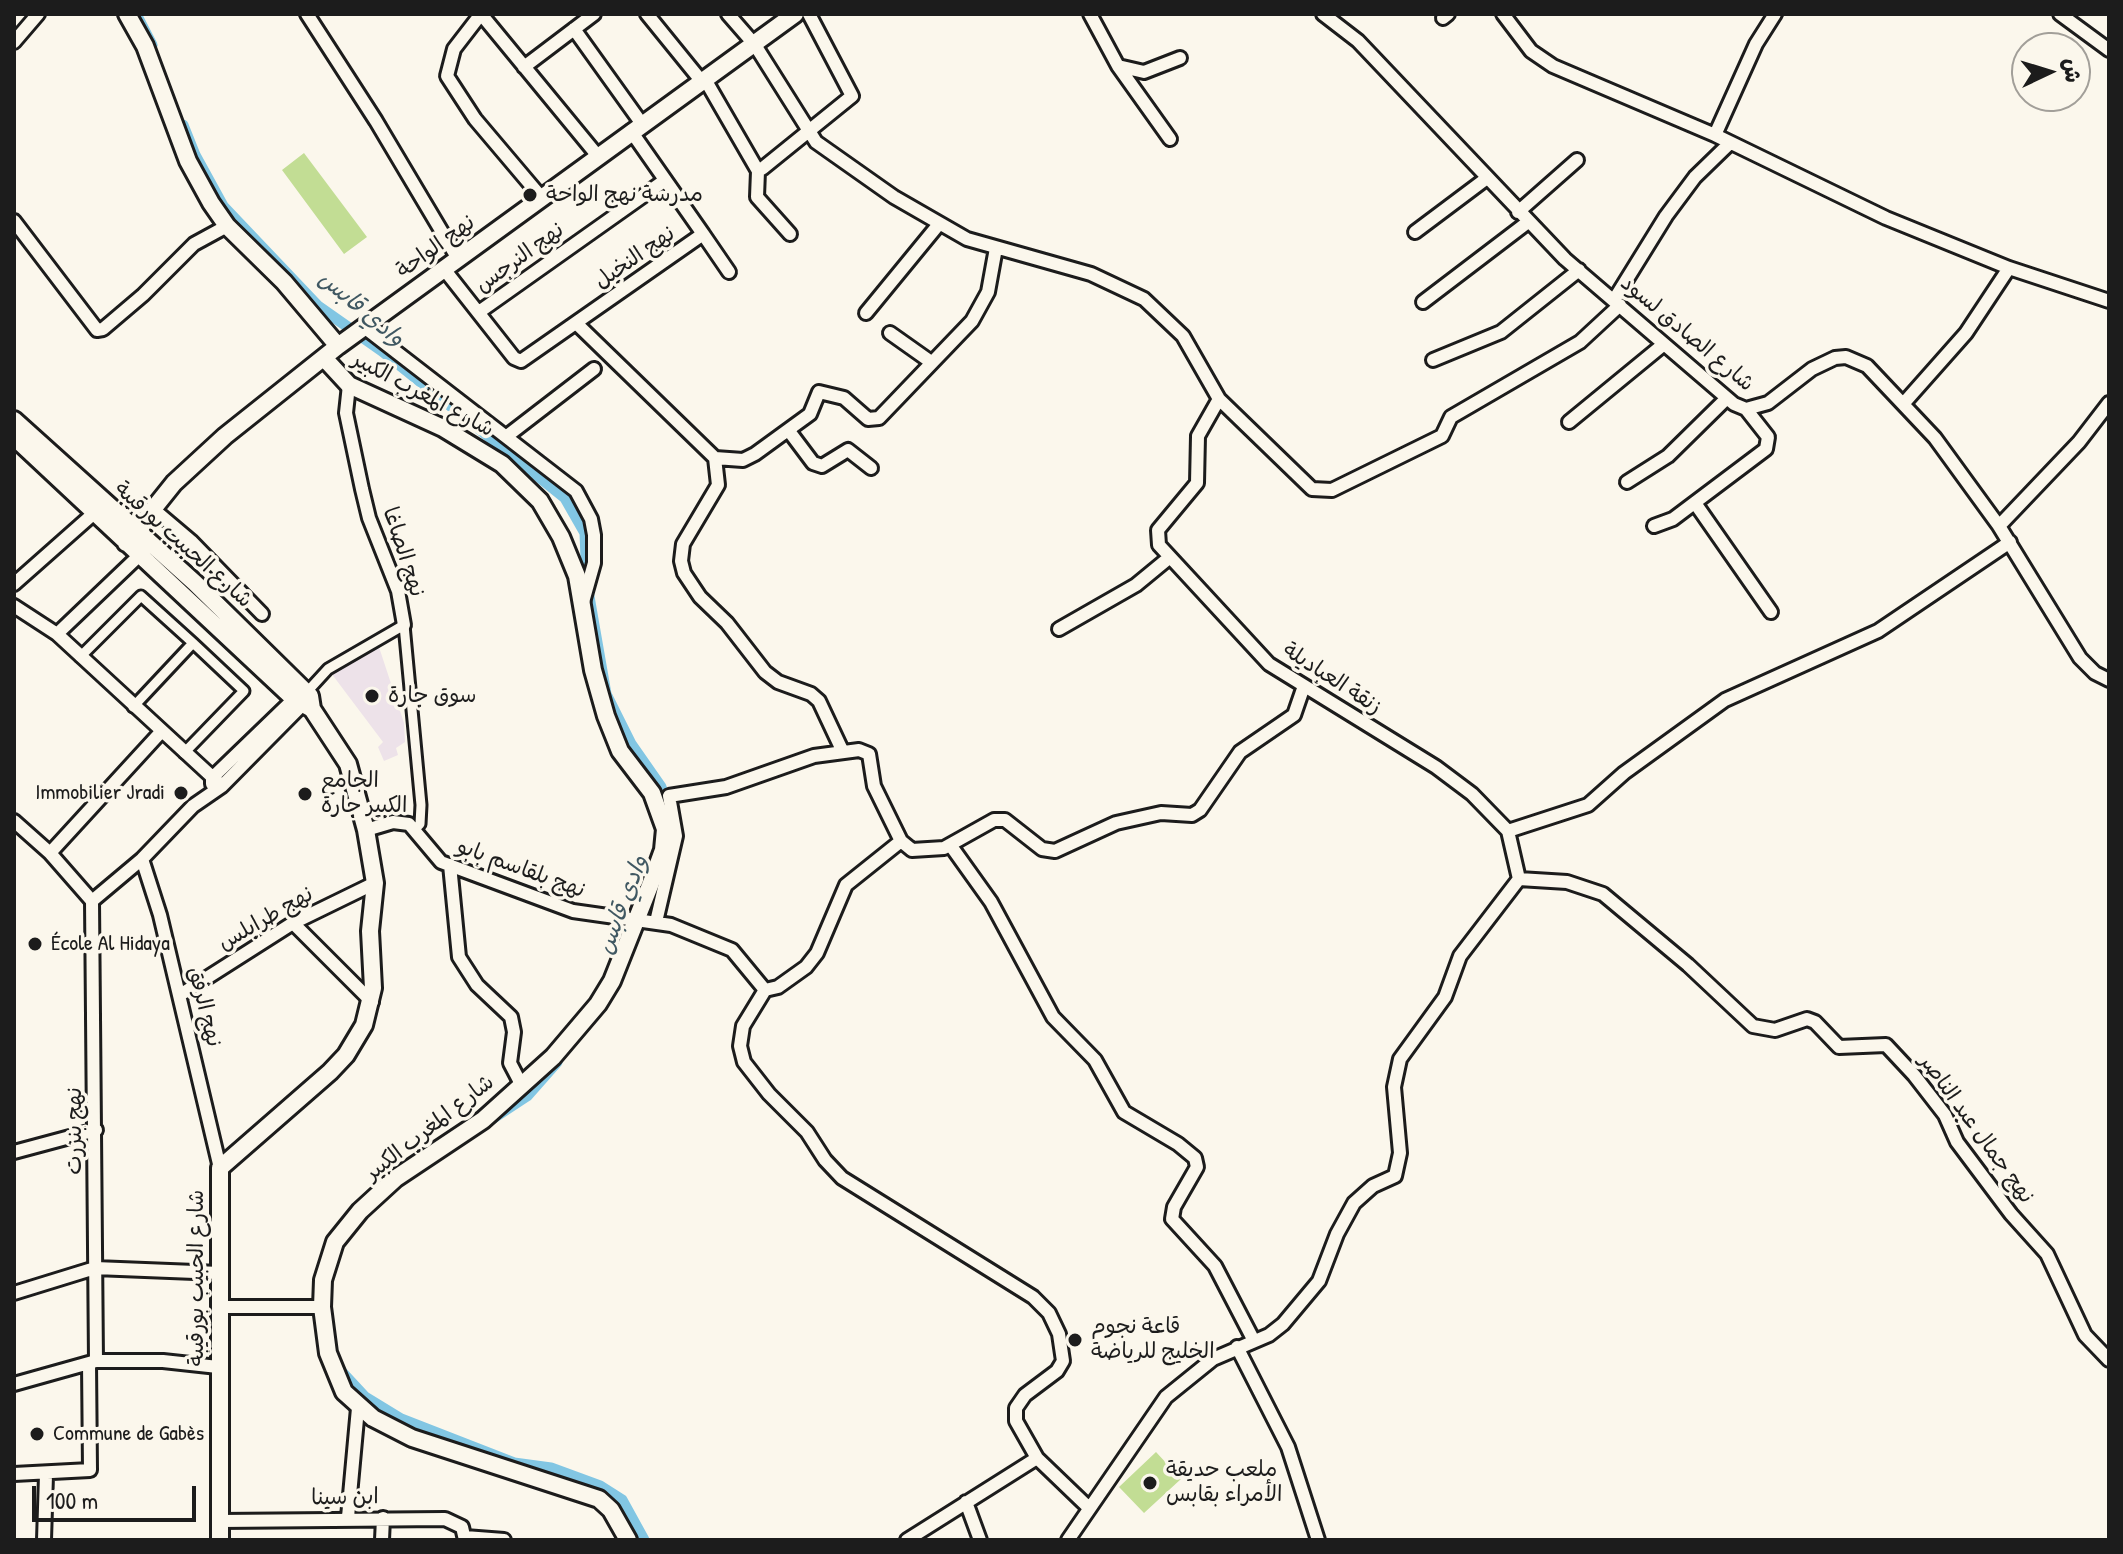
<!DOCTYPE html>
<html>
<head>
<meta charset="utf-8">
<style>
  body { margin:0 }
  #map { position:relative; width:2123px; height:1554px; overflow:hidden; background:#fbf7ec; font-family:"Patrick Hand","Playpen Sans Arabic",sans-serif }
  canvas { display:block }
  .frame { position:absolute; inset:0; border:16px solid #1c1c1c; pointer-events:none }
  .north { position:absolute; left:2011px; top:32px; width:80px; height:80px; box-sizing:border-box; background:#fbf7ec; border:2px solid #a29f99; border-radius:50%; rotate:86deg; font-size:22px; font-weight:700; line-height:32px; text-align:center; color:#1c1c1c }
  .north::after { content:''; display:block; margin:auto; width:28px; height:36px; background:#1c1c1c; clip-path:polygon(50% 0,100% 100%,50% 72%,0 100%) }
  .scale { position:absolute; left:32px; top:1486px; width:164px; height:36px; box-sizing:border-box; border:4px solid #1c1c1c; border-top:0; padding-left:10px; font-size:24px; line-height:28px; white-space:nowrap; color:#1c1c1c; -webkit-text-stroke:6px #fbf7ec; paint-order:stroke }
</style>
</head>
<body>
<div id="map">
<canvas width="2123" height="1554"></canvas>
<div class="frame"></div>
<div class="north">ش</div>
<div class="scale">100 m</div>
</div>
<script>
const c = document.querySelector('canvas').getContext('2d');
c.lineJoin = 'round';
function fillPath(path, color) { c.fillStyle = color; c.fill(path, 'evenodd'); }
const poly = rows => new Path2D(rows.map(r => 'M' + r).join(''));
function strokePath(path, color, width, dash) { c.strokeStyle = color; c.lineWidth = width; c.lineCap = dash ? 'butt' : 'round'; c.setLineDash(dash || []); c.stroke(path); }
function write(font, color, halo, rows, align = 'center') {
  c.font = font + ' "Patrick Hand","Playpen Sans Arabic",sans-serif'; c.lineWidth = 7; c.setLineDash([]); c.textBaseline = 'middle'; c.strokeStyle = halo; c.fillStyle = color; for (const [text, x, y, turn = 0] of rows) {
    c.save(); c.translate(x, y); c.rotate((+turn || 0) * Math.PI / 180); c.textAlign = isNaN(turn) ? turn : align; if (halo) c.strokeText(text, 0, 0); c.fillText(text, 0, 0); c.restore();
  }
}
const built = poly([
  [377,641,404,723,405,742,396,748,398,755,384,761,378,747,383,742,328,669]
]);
const green = poly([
  [304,153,367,237,344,254,282,170],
  [1156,1452,1181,1479,1144,1513,1119,1487]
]);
const canal = poly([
  [136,14,152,45],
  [183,125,195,155,223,206,318,306,382,351,565,498,585,533,587,585,606,694,631,744,661,787,668,807],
  [489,1121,527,1096,557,1062],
  [339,1369,365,1397,401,1419,514,1463,551,1468,600,1486,622,1500,644,1540]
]);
const pedestrian = poly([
  [80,657,141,596,193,643,244,691,184,753],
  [306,693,328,669,404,625,421,805,420,824,416,828],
  [133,707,193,643]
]);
const minor = poly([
  [307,14,376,121,458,259],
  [647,14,703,83],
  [728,14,755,45,816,142,894,197,967,239,1091,274,1144,299,1183,336,1219,399,1312,489,1332,490,1442,436,1451,417,1580,342,1620,305],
  [1090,14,1118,66,1170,139],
  [1323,14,1358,41,1565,259,1734,404,1746,409,1768,403,1812,369,1835,358,1846,357,1867,366,1935,438,1999,526,2080,658,2095,673,2109,680],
  [1503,14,1531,51,1553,66,1715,135,1886,218,2009,268,2109,301],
  [2060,14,2109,50],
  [1443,18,1448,14],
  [574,29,642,124],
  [14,42,38,14],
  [1118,66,1144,72,1180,58],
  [524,67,594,14],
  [706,81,758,171,763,168,852,96,809,14],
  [1715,135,1756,44,1775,14],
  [758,171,757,197,790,234],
  [541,197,475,119,447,76,454,49,481,14,597,155],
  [1518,212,1577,160],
  [14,221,97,330,103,329,143,295,194,244,227,226],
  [1415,232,1487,178],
  [703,234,729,272],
  [444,269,514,358,521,361,703,234,631,131],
  [1614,300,1666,216,1695,177,1730,143],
  [1423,302,1528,222],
  [479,312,664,181],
  [866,313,939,224],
  [577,324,715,458,718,485,683,544,681,561,684,573,700,597,727,623,765,672,778,682,811,694,819,701,842,750],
  [364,327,576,491,591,519,594,535,594,563,583,602],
  [890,333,931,362],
  [1433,360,1501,332,1579,270],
  [349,385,346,413,362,489,369,518,398,591,404,625],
  [1219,399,1198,436,1197,483,1158,530,1159,545,1269,664,1436,767,1472,794,1508,831],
  [1904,403,1966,333,2009,268],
  [1569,422,1664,344],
  [443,428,453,422,465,406],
  [789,431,813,463,822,466,848,450,871,468],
  [507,436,594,369],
  [715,458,743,460,755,454,810,414,819,392,844,398,868,419,879,418,972,321,988,292,996,248],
  [1627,482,1668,456,1727,398],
  [1695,503,1771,612],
  [152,508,191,541,262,614],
  [1654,526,1673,519,1766,449,1768,437,1746,409],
  [1999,526,2079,442,2109,403],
  [14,584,101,507],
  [14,606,57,634,222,786],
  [1059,629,1136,585,1170,557],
  [57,634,146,549],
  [212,784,212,778,298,695],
  [14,821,50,853,92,901],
  [366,830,393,822,409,824,441,862,573,911,671,925,732,950,765,990,743,1026,740,1046,744,1062,769,1094,807,1132,825,1160,842,1178,1033,1297,1049,1313,1059,1334,1063,1361,1057,1371,1025,1395,1016,1408,1016,1421,1037,1458,1088,1507],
  [951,846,991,902,1053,1017,1095,1060,1124,1112,1178,1144,1195,1158,1197,1167,1174,1207,1172,1219,1215,1266,1254,1341],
  [50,853,160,733],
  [142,859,160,915,220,1168],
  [450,865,459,957,477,985,511,1017,514,1032,510,1063,521,1084],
  [1519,879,1567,882,1603,894,1688,965,1753,1026,1775,1030,1807,1019,1815,1022,1839,1047,1886,1045,1914,1075,1945,1115,1957,1142,2011,1214,2047,1254,2085,1335,2109,1360],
  [92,901,96,1361],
  [92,901,142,859,193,806,222,786,308,699],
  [656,922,676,836,669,796,726,787,814,756,859,750,869,754,874,786,901,841,912,850,944,848,994,820,1005,820,1042,849,1055,851,1116,823,1161,813,1192,815,1200,810,1240,752,1294,715,1304,686],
  [293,923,372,1002],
  [765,990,778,987,806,967,817,953,846,885,901,841],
  [180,995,293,923,375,883],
  [14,1152,96,1130],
  [14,1293,95,1268,220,1273],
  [218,1307,322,1307],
  [1237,1347,1288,1447,1318,1540],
  [14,1384,96,1361,163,1361,218,1367],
  [14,1474,90,1470,89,1363],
  [966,1502,980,1540],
  [348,1517,358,1408],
  [220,1521,445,1519,462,1527,465,1540],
  [465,1537,504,1540],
  [44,1540,46,1475],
  [382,1540,383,1518],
  [907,1540,1037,1458],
  [1068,1540,1166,1397,1213,1359,1269,1335,1283,1324,1319,1281,1337,1234,1354,1203,1373,1186,1395,1176,1400,1153,1394,1087,1400,1059,1445,997,1460,956,1519,879,1508,831,1588,805,1624,773,1725,700,1878,631,2010,542]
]);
const tertiary = poly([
  [127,14,145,46,188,161,211,203,227,226,284,282,338,346],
  [325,359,349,385,443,428,502,464,540,501,561,537,577,576,593,670,606,716,620,751,652,793,665,829,663,850,651,883,612,981,598,1004,553,1057,483,1120,396,1178,360,1211,335,1242,323,1280,322,1307,328,1353,344,1392,373,1418,412,1438,599,1499,611,1510,628,1540],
  [14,420,195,583,310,696,312,709,348,764,366,830,375,883,370,931,373,988,364,1025,346,1055,330,1072,220,1168,220,1540],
  [14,437,294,699,312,709],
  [126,543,174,483,225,436,338,346,795,14]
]);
const markers = [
  [530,195,8,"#1c1c1c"],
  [372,696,8,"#1c1c1c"],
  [181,793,8,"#1c1c1c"],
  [305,794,8,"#1c1c1c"],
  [35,944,8,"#1c1c1c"],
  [1075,1340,8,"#1c1c1c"],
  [37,1434,8,"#1c1c1c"],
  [1150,1483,8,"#1c1c1c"]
];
const poiNames = [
  ["مدرسة نهج الواحة",546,195],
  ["سوق جارة",388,696],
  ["الجامع",321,781],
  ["الكبير جارة",321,806],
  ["Immobilier Jradi",165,793,"right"],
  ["École Al Hidaya",51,944],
  ["قاعة نجوم",1091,1327],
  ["الخليج للرياضة",1091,1352],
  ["Commune de Gabès",53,1434],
  ["ملعب حديقة",1166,1470],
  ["الأمراء بقابس",1166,1495]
];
const streetNames = [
  ["نهج الواحة",436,247,-36],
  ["نهج النرجس",520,258,-36],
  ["نهج النخيل",635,258,-35],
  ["شارع الصادق لسود",1687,334,40],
  ["شارع المغرب الكبير",423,395,28],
  ["شارع الحبيب بورقيبة",183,545,42],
  ["نهج الصاغا",403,552,72],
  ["زنقة العباديلة",1332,679,33],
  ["نهج بلقاسم بابو",521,869,20],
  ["نهج طرابلس",266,919,-30],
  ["نهج الرفق",204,1007,76],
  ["شارع المغرب الكبير",430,1128,-38],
  ["نهج جمال عبد الناصر",1976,1129,54],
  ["نهج بنزرت",75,1131,-90],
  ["شارع الحبيب بورقيبة",197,1278,-90],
  ["ابن سينا",345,1498,-1]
];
const waterNames = [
  ["وادي قابس",361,309,40],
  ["وادي قابس",623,905,-69]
];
fillPath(built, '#ede2e9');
fillPath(green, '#c2dd94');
strokePath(canal, '#82c6e3', 11);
strokePath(pedestrian, '#1c1c1c', 15);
strokePath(minor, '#1c1c1c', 18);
strokePath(tertiary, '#1c1c1c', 22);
strokePath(pedestrian, '#fbf7ec', 9);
strokePath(minor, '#fbf7ec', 12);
strokePath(tertiary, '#fbf7ec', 16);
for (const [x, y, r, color] of markers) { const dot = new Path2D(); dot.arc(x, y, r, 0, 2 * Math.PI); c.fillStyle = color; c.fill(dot); strokePath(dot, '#fbf7ec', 3); }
write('22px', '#1c1c1c', '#fbf7ec', poiNames, 'left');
write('22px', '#1c1c1c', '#fbf7ec', streetNames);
write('italic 24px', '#405862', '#fbf7ec', waterNames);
</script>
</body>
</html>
